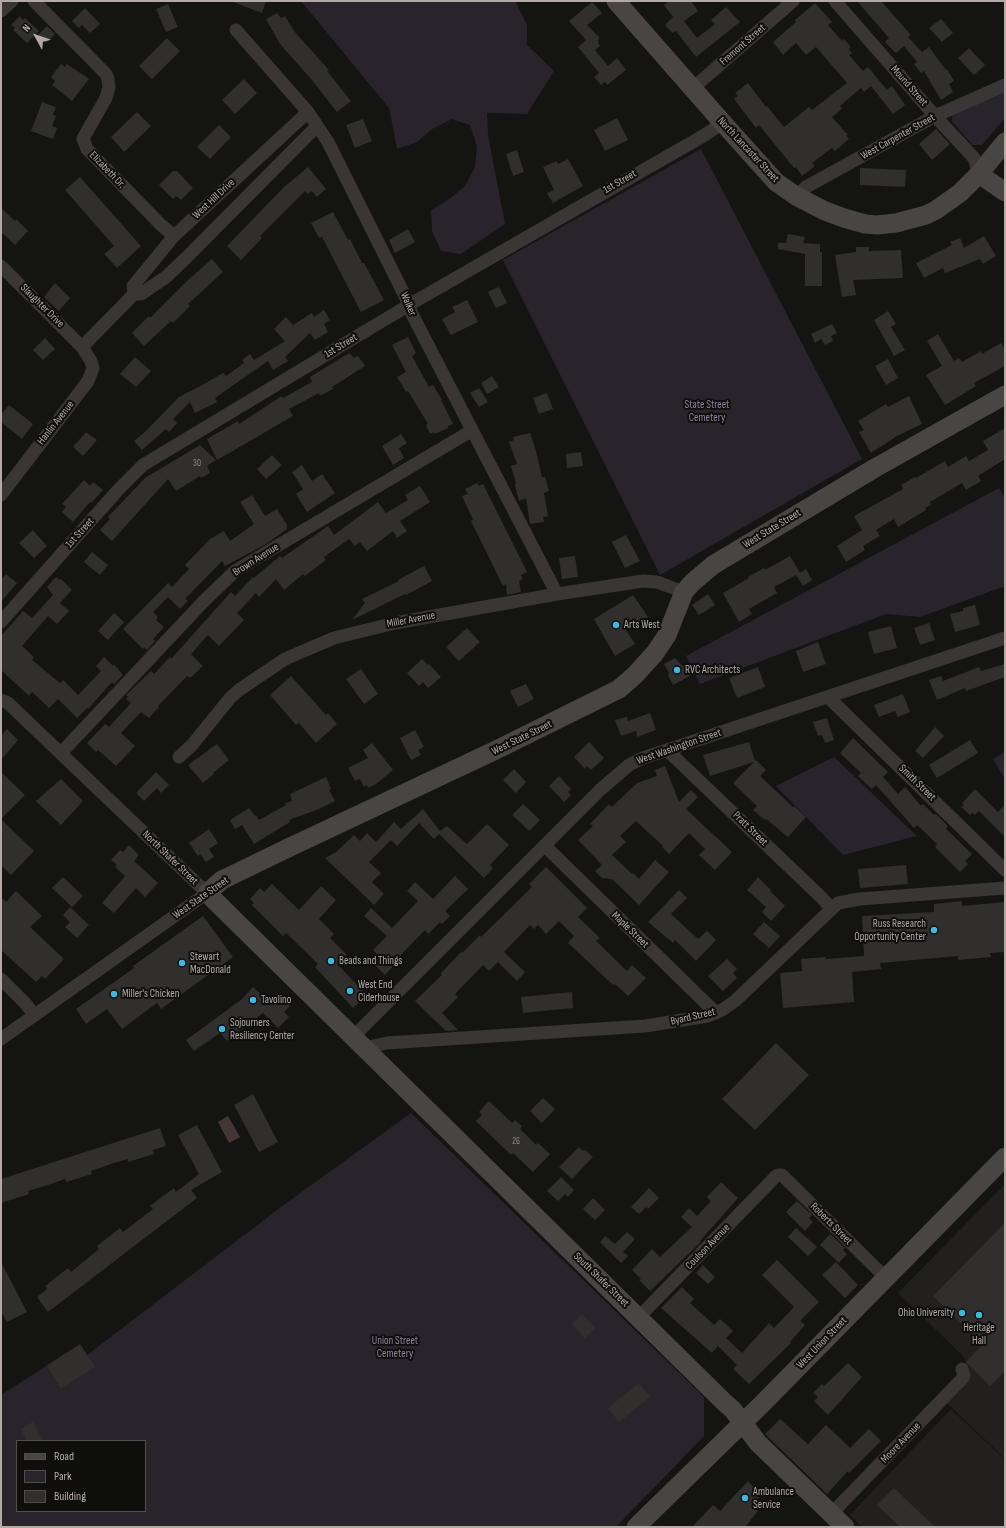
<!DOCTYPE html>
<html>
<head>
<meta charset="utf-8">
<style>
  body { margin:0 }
  #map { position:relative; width:1006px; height:1528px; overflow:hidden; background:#141413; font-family:"Sofia Sans Condensed",sans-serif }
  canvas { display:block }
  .frame { position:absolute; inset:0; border:2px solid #b3aaa6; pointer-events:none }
  .legend { position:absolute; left:16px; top:1440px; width:130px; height:72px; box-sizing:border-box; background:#0f0f0e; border:1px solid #514d4b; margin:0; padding:5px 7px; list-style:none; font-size:12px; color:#b3aaa6 }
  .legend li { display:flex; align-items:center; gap:8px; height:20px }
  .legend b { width:20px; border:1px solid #514d4b }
  .north { position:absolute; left:16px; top:16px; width:40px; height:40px; -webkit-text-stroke:3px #0f0f0e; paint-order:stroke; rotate:310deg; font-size:11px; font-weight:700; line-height:16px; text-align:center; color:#b3aaa6 }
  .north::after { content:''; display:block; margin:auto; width:14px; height:18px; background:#b3aaa6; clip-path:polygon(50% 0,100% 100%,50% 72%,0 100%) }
</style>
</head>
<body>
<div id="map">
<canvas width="1006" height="1528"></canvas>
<div class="frame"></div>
<ul class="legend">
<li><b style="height:5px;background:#494543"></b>Road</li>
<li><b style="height:11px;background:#29242c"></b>Park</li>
<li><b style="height:11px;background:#302f2e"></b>Building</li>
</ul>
<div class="north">N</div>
</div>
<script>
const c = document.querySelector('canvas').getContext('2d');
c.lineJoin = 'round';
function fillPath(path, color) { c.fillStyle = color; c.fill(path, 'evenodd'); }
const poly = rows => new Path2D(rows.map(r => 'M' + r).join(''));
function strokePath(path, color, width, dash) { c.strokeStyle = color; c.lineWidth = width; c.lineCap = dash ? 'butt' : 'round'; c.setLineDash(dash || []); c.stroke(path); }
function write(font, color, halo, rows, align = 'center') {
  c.font = font + ' "Sofia Sans Condensed",sans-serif'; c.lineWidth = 4; c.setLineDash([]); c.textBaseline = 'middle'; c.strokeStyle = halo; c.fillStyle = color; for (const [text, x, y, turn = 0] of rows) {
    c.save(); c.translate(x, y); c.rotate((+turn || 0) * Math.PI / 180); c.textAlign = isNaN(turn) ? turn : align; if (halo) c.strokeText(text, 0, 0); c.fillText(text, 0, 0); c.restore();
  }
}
const built = poly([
  [1005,1184,1005,1459,947,1403,969,1380,964,1357,898,1293],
  [951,1409,1005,1460,1005,1527,862,1527,850,1515]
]);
const green = poly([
  [301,1,515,1,527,25,527,45,554,71,527,114,487,113,488,135,505,224,461,254,441,251,432,231,431,210,448,200,465,186,475,167,477,146,470,125,452,119,432,129,417,142,397,149,389,108],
  [1001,93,1005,93,1005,118,982,145,972,145,952,121,952,116,965,107],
  [701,149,862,459,660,575,503,260],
  [999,488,1005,498,1005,586,920,617,886,614,700,684,686,656],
  [1005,752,1005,779,993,759],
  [834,757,917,836,843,855,776,786],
  [411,1113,704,1397,704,1436,616,1527,1,1527,1,1395,46,1366,61,1389,87,1355,281,1207],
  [17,1441,145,1441,145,1511,17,1511]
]);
const water = poly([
  [228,1116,240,1137,229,1143,218,1122]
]);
const building = poly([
  [234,1,266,1,262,13,233,2],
  [669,1,691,1,698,11,684,21,697,38,715,24,711,20,726,7,740,22,696,57,676,31,672,33,665,25,673,17,664,5],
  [857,1,881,1,911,35,908,37,922,52,929,47,946,70,947,69,954,81,949,84,953,92,941,100,924,71,921,73,914,64,917,62,904,46,896,53,885,42,889,38],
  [592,2,602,13,587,25,599,37,598,43,600,46,595,50,608,66,617,58,626,70,607,85,605,82,601,85,594,77,599,73,578,47,586,40,569,21],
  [815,3,832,22,828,25,842,41,844,39,851,47,849,49,852,53,849,55,863,71,868,67,887,90,892,86,905,105,893,114,871,86,864,92,861,88,840,106,842,109,832,117,848,135,846,135,849,139,835,151,832,148,812,163,815,166,802,176,796,167,794,168,759,125,756,128,734,99,738,96,735,93,748,83,766,107,767,106,784,127,809,107,812,110,847,83,816,47,806,55,796,43,783,55,773,42,796,22,795,20],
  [168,4,178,27,166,32,156,9],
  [85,8,100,24,90,33,82,25,79,28,72,21],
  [277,13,281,18,285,16,294,31,329,70,327,71,351,101,337,112,311,79,280,44,266,19],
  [20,16,23,20,25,18,39,31,27,43,13,30,15,28,11,25],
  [941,19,953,33,942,42,929,28],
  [47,26,55,34,46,43,38,35],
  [167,38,180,51,152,79,139,66],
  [969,48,985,65,974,75,958,58],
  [61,64,65,67,67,64,89,79,72,101,52,85,55,81,51,77],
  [244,79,257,93,235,114,222,100],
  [42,102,56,107,53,115,56,116,52,126,57,128,53,139,31,131],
  [137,112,151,126,124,152,111,137],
  [617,118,628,140,605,151,594,130],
  [363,119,372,141,355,148,346,125],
  [219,125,231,137,210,159,197,147],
  [936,129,950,144,932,160,919,144],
  [517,150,524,172,513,176,506,154],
  [568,159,583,186,553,203,547,193,554,190,543,167,557,161,558,164],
  [308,167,326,189,317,197,312,191,308,194,305,191,260,236,262,238,241,260,227,246,284,187],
  [860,168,906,170,905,187,860,185],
  [173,171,177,171,193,188,181,200,176,196,173,199,159,185],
  [80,177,141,246,117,268,104,254,114,246,65,190],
  [1,208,15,221,16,219,28,231,15,245,1,232],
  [333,212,348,240,350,239,362,263,364,263,384,300,361,312,322,237,319,238,311,223],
  [408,229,415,242,395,253,389,240],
  [788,234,805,237,803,243,820,244,820,252,822,252,822,286,805,286,805,254,778,249,778,243,786,243],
  [984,236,996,256,983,264,980,259,945,273,943,268,924,278,916,263,952,245,950,242,960,238,964,248],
  [856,247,869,247,869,251,901,250,903,278,853,280,856,295,842,297,835,255,856,252],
  [212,259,223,272,188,304,190,306,173,323,171,321,144,346,132,333,149,316,150,318,188,280],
  [55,283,70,298,59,311,44,297],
  [499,287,507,303,496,308,488,292],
  [467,300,478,322,451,335,442,319,455,312,452,307],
  [324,310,330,320,324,324,328,332,315,340,310,333,285,357,288,361,273,370,268,361,215,398,217,402,195,413,190,402,173,419,177,423,169,432,166,429,142,450,134,441,145,432,179,397,206,383,223,373,226,376,244,363,242,360,250,354,254,360,285,341,274,329,286,317,293,325,312,313,314,317],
  [888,311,896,324,891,327,905,350,894,356,874,320],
  [832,324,837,333,831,336,833,341,825,345,821,339,815,343,811,334],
  [938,334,954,361,959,358,962,362,981,351,982,354,1001,343,1005,349,1005,366,974,383,976,386,945,405,926,375,942,366,927,341],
  [408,337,416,353,412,356,429,387,433,385,442,400,441,400,453,424,448,426,448,428,435,434,434,432,430,434,426,425,428,424,408,391,406,392,397,377,406,372,392,345],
  [45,338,55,349,43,360,33,350],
  [349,353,354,358,358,356,365,366,332,387,333,389,320,396,319,393,289,409,293,416,217,460,207,439,238,421,239,424,282,396,283,398,312,382,310,377],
  [135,357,151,371,136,387,120,374],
  [888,359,898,378,886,385,875,366],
  [492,376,499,387,487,394,481,383],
  [479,388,488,402,479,407,470,393],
  [547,393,553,409,539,414,533,398],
  [909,396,922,424,897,436,871,453,859,432,864,430,858,421,886,404,888,407],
  [9,405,33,424,22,439,1,422,1,415],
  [1005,428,1005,459,978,476,981,481,966,490,962,483,930,502,931,505,925,508,926,510,898,527,894,519,876,530,880,536,863,546,865,550,846,562,837,546,862,530,854,516,903,489,901,485,915,477,916,478,945,461,948,467,966,456,969,461,988,450,983,441],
  [86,432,97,440,83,456,73,447],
  [530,433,536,451,542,477,545,477,549,491,544,493,548,516,543,517,544,522,530,524,526,498,519,501,515,485,516,484,511,466,517,464,509,442,514,440,513,437],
  [401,434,407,443,399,448,404,458,393,465,382,446],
  [200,445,216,460,207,466,210,473,201,478,200,476,176,491,168,479,112,541,100,530,110,519,108,517,145,478],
  [581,452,583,466,567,468,566,454],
  [272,455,282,465,266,479,257,469],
  [302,465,312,481,322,474,335,493,307,512,296,494,303,489,292,472],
  [84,480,90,486,93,482,103,490,91,503,90,502,73,522,62,512,66,507,62,504],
  [477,483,479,486,483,484,527,572,521,575,523,579,519,581,521,592,507,595,506,584,503,586,471,521,473,520,462,496,468,494,465,489],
  [420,486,430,502,400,521,407,531,397,538,393,531,367,551,360,542,355,546,349,539,324,557,326,560,305,576,303,574,284,590,276,579,259,597,256,593,237,613,244,620,219,646,208,635,191,654,203,666,190,678,187,676,158,706,159,707,149,718,141,712,121,733,135,746,116,766,98,750,96,752,87,743,105,724,109,727,131,703,126,699,128,697,126,695,151,671,154,674,170,657,171,659,231,592,235,596,253,577,254,578,280,556,282,558,328,526,334,535,378,502,386,513,408,500,405,495],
  [252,495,265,516,277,509,287,525,287,529,266,544,225,566,222,561,185,599,188,601,180,609,168,597,153,612,158,617,156,620,164,627,153,639,155,641,147,650,144,647,143,649,123,629,168,583,172,587,189,569,185,565,210,539,224,531,230,541,254,524,240,502],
  [33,530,47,546,34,558,19,543],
  [626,535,640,561,625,568,612,542],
  [92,552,108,565,100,575,84,562],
  [575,556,578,577,562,579,559,558],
  [790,556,800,573,806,569,812,580,803,586,796,575,774,587,777,593,749,609,752,614,739,622,723,593,749,578,748,577,764,568,765,570],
  [424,566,432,581,406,595,405,594,352,620,365,603,362,599,399,581,398,580],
  [6,574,17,583,1,602,1,580],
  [56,577,60,580,61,579,72,590,60,603,69,611,57,624,48,616,22,646,34,657,32,660,60,683,63,680,78,695,101,671,96,666,104,657,113,666,114,664,123,675,114,684,112,682,88,709,87,708,77,718,58,699,49,708,32,692,29,696,1,670,1,636,23,611,32,618,53,595,47,587],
  [708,594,715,605,699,615,692,605],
  [633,595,648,617,626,630,635,644,615,656,594,619],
  [975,605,980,625,955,632,950,614,963,611,963,608],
  [114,613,124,622,108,640,98,631],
  [929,623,935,640,920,645,914,628],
  [891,626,897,648,874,654,868,632],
  [467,628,480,642,459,661,446,647],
  [818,642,826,664,803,672,796,651],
  [675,658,682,666,684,665,690,676,673,685,668,675,669,673,664,664],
  [422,659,428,665,429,664,441,677,428,688,423,682,419,686,407,673],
  [1005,664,1005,677,966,691,965,688,937,700,929,680,941,676,943,681,979,667,981,671],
  [758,667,765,687,737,698,729,678],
  [361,669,378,694,364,704,346,679],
  [291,676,326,715,328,713,337,724,316,743,299,723,296,725,270,695],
  [526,684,534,699,518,707,510,691],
  [903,694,910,712,898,717,895,711,879,717,874,705],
  [650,713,656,730,637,737,636,731,621,736,615,720,627,717,628,721],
  [827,718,834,740,825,743,822,735,818,736,813,722],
  [935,727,944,736,923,758,915,751],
  [7,729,18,740,1,760,1,736],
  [415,730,424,747,418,750,421,755,411,760,400,738],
  [853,738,888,772,883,777,898,794,905,787,921,806,923,804,934,815,936,814,948,826,946,829,972,854,965,861,968,864,960,872,935,847,937,844,917,825,914,828,876,785,872,789,858,776,861,773,840,753],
  [970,740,978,753,937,778,929,765],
  [589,742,604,758,591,770,587,766,585,769,574,757],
  [749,742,755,761,756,760,766,770,760,776,793,807,794,806,806,817,788,837,766,819,765,820,753,810,757,806,733,783,754,762,710,776,703,755],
  [372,743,393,770,376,784,368,788,367,785,364,787,360,779,355,781,348,768,368,758,363,750],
  [217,744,229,760,213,773,214,774,203,783,188,765],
  [665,766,679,802,691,790,698,797,686,809,732,852,715,870,699,855,705,849,689,833,669,854,662,847,663,846,636,821,620,836,626,842,612,855,632,874,633,873,639,879,655,860,669,872,639,905,612,879,602,878,595,871,602,865,578,840,593,826,590,824,609,804,612,807,637,783,657,776,655,770],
  [514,769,526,782,516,793,503,780],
  [1,772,25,795,1,819],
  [156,772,169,785,161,793,157,788,144,801,136,793],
  [559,776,571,789,568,792,571,795,564,802,549,786],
  [326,777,331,789,329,790,335,801,319,809,289,820,290,822,254,844,242,825,235,829,230,820,249,808,255,816,256,815,259,820,286,805,285,803,292,801,290,794],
  [61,779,83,801,61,825,36,801],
  [975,789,998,812,1005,804,1005,837,979,811,975,815,972,813,970,815,961,807,964,805,962,803],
  [523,804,540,820,529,831,512,815],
  [423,809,440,831,447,826,467,844,487,824,509,845,490,865,493,868,484,878,439,834,434,839,419,823,397,846,391,840,369,862,381,873,372,882,384,894,374,905,325,858,336,852,354,835,360,841,367,833,376,842,394,822,401,829],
  [1,819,34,851,11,875,1,865],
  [209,829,218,843,209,849,214,857,206,862,200,854,198,856,189,843],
  [129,845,139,855,134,861,158,883,145,897,136,888,114,913,102,903,125,876,115,867,117,865,111,860,120,850,123,852],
  [906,865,908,884,860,888,858,869],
  [546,867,587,908,578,917,600,938,596,941,627,971,632,965,646,978,628,996,615,984,613,985,568,943,574,936,559,921,546,934,538,925,534,929,530,925,504,952,525,972,517,981,498,962,489,971,483,965,455,994,458,997,442,1013,458,1030,446,1031,415,1001,442,975,441,973,461,952,462,953,480,935,481,937,532,887,529,884],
  [455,876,468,889,445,911,450,916,442,924,440,922,428,934,425,930,398,958,399,960,385,975,371,961,378,955,373,950,387,936,364,916,371,908,392,928,418,901,407,891,415,882,433,899],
  [63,877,83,896,72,907,52,888],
  [758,877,771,890,770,891,785,906,771,921,762,912,766,907,747,890],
  [272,884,299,910,321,886,336,900,319,919,334,934,330,938,347,955,337,964,367,995,353,1008,315,967,318,964,286,933,283,936,252,905,254,903,250,899,260,888,264,892],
  [679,890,687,898,671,914,698,939,707,931,716,940,696,961,675,940,673,943,648,922],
  [16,891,42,916,30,927,64,959,45,979,42,976,36,982,1,950,1,897,6,902],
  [962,901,962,906,1005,902,1005,952,990,953,991,957,958,960,958,956,880,963,881,969,852,972,854,1002,783,1008,780,973,802,971,801,959,826,957,826,959,864,956,862,916,934,912,934,904],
  [70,907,89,925,77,938,65,927,70,922,63,915],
  [203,916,233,957,161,1009,157,1003,122,1029,107,1009,86,1024,76,1009,134,968,133,966],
  [764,922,780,936,769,948,753,934],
  [727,959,737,969,733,973,737,978,723,991,708,976],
  [253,987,269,1002,277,993,290,1006,284,1012,289,1017,278,1028,263,1013,227,1041,220,1033,194,1051,186,1040,241,1000],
  [572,992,573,1008,523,1013,521,997],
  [776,1043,809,1075,755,1130,722,1099],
  [253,1094,278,1142,259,1152,234,1105],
  [543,1098,555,1109,542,1123,530,1111],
  [489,1101,512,1123,515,1120,522,1126,520,1129,536,1145,538,1143,550,1154,533,1172,513,1153,511,1155,476,1121,482,1115,479,1112],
  [197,1125,222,1172,191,1190,197,1198,48,1312,37,1297,47,1289,45,1286,68,1268,71,1272,99,1249,97,1246,120,1228,123,1232,153,1209,150,1206,174,1188,176,1192,199,1174,178,1135],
  [160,1128,166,1146,153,1150,154,1154,128,1162,128,1159,114,1163,91,1171,92,1174,66,1182,65,1179,51,1184,28,1191,29,1194,1,1203,1,1179],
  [579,1147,583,1151,585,1150,593,1157,572,1179,559,1167],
  [561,1177,574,1190,568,1197,565,1194,558,1201,547,1191],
  [721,1182,738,1198,700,1241,701,1242,650,1291,639,1280,641,1279,632,1270,652,1249,660,1257,692,1227,681,1217,689,1208,697,1216,711,1201,707,1197],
  [649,1188,659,1198,648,1209,646,1207,639,1214,631,1207],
  [593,1198,605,1210,595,1220,583,1209],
  [797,1201,812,1215,809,1218,813,1222,805,1231,786,1212],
  [1005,1223,1005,1371,990,1386,966,1362,983,1344,933,1296],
  [796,1228,817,1247,808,1256,788,1237],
  [627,1232,635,1239,623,1252,628,1256,621,1263,600,1242,605,1236,615,1244],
  [830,1234,845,1248,843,1250,847,1254,839,1263,820,1245],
  [777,1260,819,1302,800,1321,805,1325,790,1342,791,1343,749,1384,733,1369,737,1365,718,1346,712,1353,661,1308,682,1287,694,1299,690,1303,714,1325,720,1319,733,1331,726,1338,742,1353,769,1323,774,1328,794,1307,762,1275],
  [1,1262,27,1312,7,1322,1,1311],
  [836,1262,858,1285,845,1298,822,1275],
  [703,1265,715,1277,708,1284,696,1273],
  [582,1314,595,1328,585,1338,572,1324],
  [80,1344,95,1367,61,1389,46,1366],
  [848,1363,862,1377,828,1415,814,1401,818,1397,813,1393,822,1384,824,1386],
  [639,1383,650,1397,619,1422,608,1408],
  [780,1419,808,1444,826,1425,850,1448,869,1429,881,1441,849,1473,848,1471,827,1494,765,1434],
  [33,1422,43,1441,27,1441,21,1429],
  [748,1481,761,1495,752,1505,758,1511,745,1527,692,1527,713,1505,720,1511],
  [894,1488,935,1527,900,1527,877,1505]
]);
const street = poly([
  [34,1,106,74,108,79,109,87,106,98,85,135,83,139,87,149,161,225,174,236],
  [835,1,935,116,974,158,979,174],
  [1,11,12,1],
  [236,30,308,112,328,142,405,296,412,314,557,594],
  [693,88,793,1],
  [796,196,806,187,935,116,1005,85],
  [1,266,82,347,91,361,93,368,88,381,79,393,1,495],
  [134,294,133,286,174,236,308,112],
  [82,347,134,294,141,294,166,277,185,259,317,126],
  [1,622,118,490,143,465,414,302,703,136,723,123],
  [828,697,1005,870],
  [1,700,8,703,207,893,1,1039],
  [668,751,822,898,832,909],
  [61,753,203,602,235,571,471,431],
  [179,757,192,745,230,698,239,690,285,659,334,638,395,623,557,594,643,581,657,582,684,592],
  [545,846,716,1013],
  [1,979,26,1004,34,1015],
  [353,1037,600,790,629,765,643,758,1005,638],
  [364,1048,387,1043,645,1026,708,1016,722,1010,735,1001,838,903,860,899,1005,888],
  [639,1317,776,1176,778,1175,782,1175,886,1278],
  [831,1514,961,1380,964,1376,962,1369]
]);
const secondary = poly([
  [616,1,723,123,776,182,796,196,825,211,844,218,865,224,877,225,896,223,926,215,936,210,960,193,979,174,1005,142],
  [979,174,1005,192],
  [636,1527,762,1404,1005,1157],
  [845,1527,758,1443,733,1410,723,1401,207,893,222,880,288,848,496,750,619,689,635,675,655,653,667,635,684,592,693,582,713,565,875,468,1005,395]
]);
const markers = [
  [616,625,4,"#45b5db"],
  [677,670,4,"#45b5db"],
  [934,930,4,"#45b5db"],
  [331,961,4,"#45b5db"],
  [182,963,4,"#45b5db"],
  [350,991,4,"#45b5db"],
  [114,994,4,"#45b5db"],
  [253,1000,4,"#45b5db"],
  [222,1029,4,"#45b5db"],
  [962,1313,4,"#45b5db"],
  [979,1315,4,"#45b5db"],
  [745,1498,4,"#45b5db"]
];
const numberNames = [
  ["30",197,464],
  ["26",516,1142]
];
const streetNames = [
  ["Fremont Street",743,45,-41],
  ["Mound Street",909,86,49],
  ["West Carpenter Street",898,137,-29],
  ["North Lancaster Street",748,150,47],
  ["Elizabeth Dr.",107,170,46],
  ["1st Street",620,182,-30],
  ["West Hill Drive",214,199,-43],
  ["Walker",408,304,67],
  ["Slaughter Drive",42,306,45],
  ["1st Street",341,346,-31],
  ["Hanlin Avenue",56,423,-52],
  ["West State Street",772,529,-31],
  ["1st Street",80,533,-48],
  ["Brown Avenue",256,560,-32],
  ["Miller Avenue",411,620,-11],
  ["West State Street",522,738,-26],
  ["West Washington Street",679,747,-19],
  ["Smith Street",917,783,44],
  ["Pratt Street",750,829,44],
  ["North Shafer Street",170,858,44],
  ["West State Street",201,898,-35],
  ["Maple Street",630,930,44],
  ["Byard Street",693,1017,-13],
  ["Roberts Street",831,1224,45],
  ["Coulson Avenue",708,1247,-46],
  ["South Shafer Street",601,1280,44],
  ["West Union Street",822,1343,-46],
  ["Moore Avenue",901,1443,-46]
];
const parkNames = [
  ["State Street",707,405],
  ["Cemetery",707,418],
  ["Union Street",395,1341],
  ["Cemetery",395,1354]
];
const poiNames = [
  ["Arts West",624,625],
  ["RVC Architects",685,670],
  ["Russ Research",926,924,"right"],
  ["Opportunity Center",926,937,"right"],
  ["Stewart",190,957],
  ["MacDonald",190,970],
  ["Beads and Things",339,961],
  ["West End",358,985],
  ["Ciderhouse",358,998],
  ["Miller's Chicken",122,994],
  ["Tavolino",261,1000],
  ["Sojourners",230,1023],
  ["Resiliency Center",230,1036],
  ["Ohio University",954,1313,"right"],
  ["Heritage",979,1328,"center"],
  ["Hall",979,1341,"center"],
  ["Ambulance",753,1492],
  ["Service",753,1505]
];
fillPath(built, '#21201f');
fillPath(green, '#29242c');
fillPath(water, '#443635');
fillPath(building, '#302f2e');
strokePath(street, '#393635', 13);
strokePath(secondary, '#494543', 19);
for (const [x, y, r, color] of markers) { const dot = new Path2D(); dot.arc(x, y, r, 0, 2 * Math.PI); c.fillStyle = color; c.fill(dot); strokePath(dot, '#0f0f0e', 1.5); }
write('9px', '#928b88', null, numberNames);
write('11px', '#b3aaa6', '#0f0f0e', streetNames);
write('11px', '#92809c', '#0f0f0e', parkNames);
write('11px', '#b3aaa6', '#0f0f0e', poiNames, 'left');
</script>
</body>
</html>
